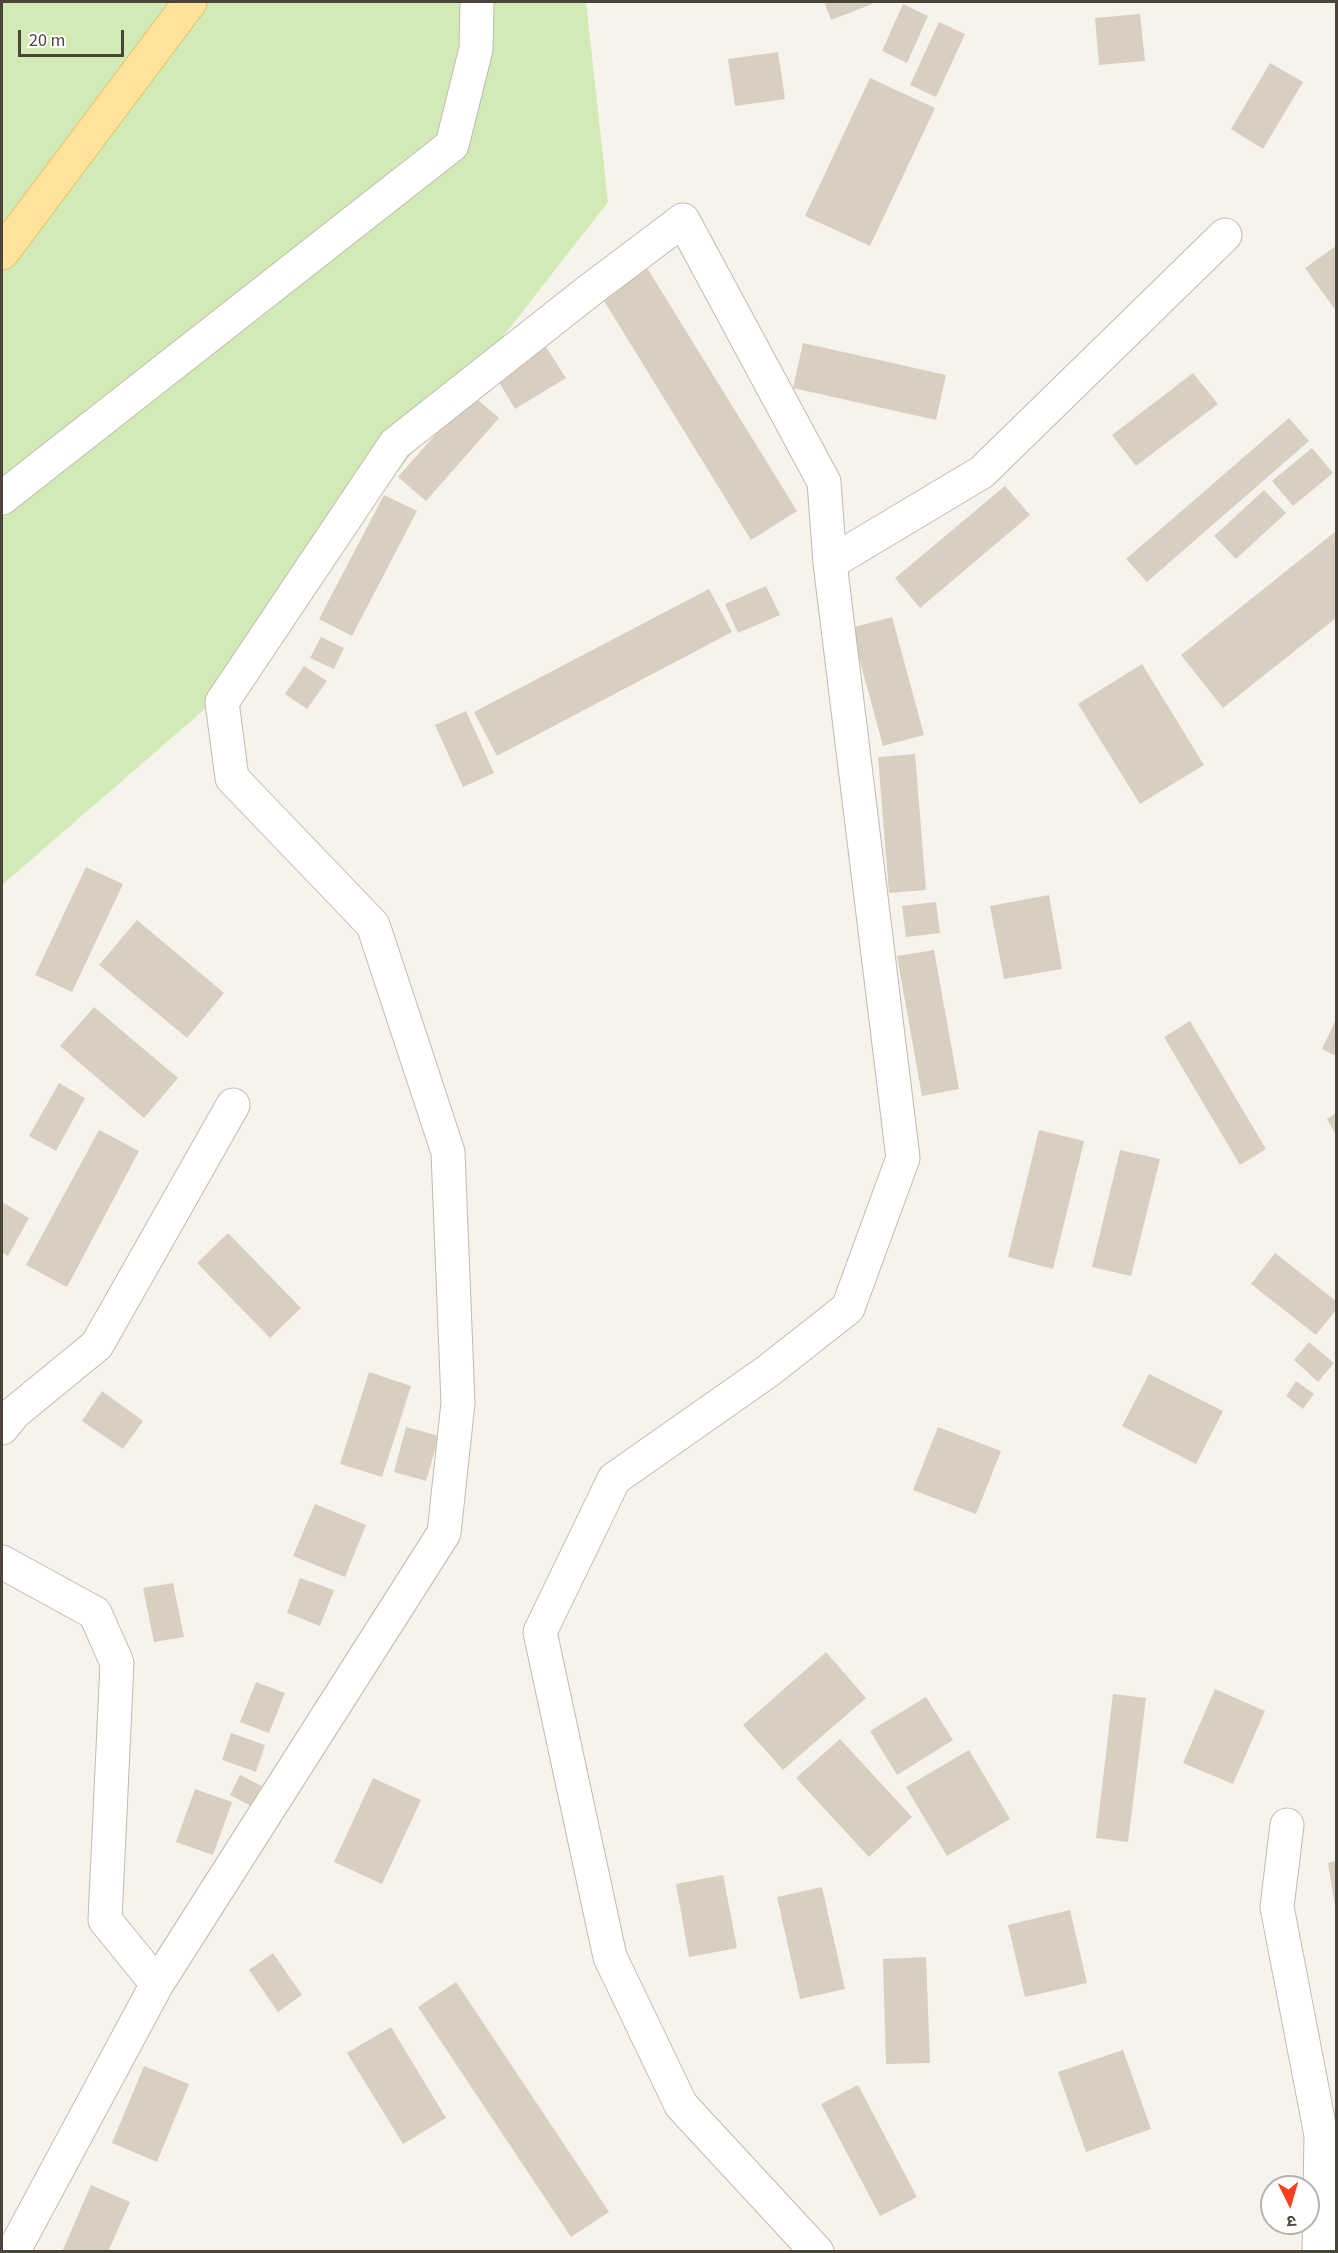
<!DOCTYPE html>
<html>
<head>
<meta charset="utf-8">
<style>
  body { margin:0 }
  #map { position:relative; width:1338px; height:2253px; overflow:hidden; background:#f6f3ec; font-family:"Source Sans 3","Noto Sans Devanagari",sans-serif }
  canvas { display:block }
  .frame { position:absolute; inset:0; border:3px solid #4b4439; pointer-events:none }
  .north { position:absolute; left:1260px; top:2175px; width:60px; height:60px; box-sizing:border-box; background:#fff; border:2px solid #b7b4b0; border-radius:50%; rotate:175deg; font-size:16px; font-weight:700; line-height:24px; text-align:center; color:#4b4439 }
  .north::after { content:''; display:block; margin:auto; width:21px; height:27px; background:#fc3f1d; clip-path:polygon(50% 0,100% 100%,50% 72%,0 100%) }
  .scale { position:absolute; left:18px; top:30px; width:106px; height:27px; box-sizing:border-box; border:3px solid #4b4439; border-top:0; padding-left:8px; font-size:18px; line-height:21px; white-space:nowrap; color:#4b4439; -webkit-text-stroke:4px #fff; paint-order:stroke }
</style>
</head>
<body>
<div id="map">
<canvas width="1338" height="2253"></canvas>
<div class="frame"></div>
<div class="north">उ</div>
<div class="scale">20 m</div>
</div>
<script>
const c = document.querySelector('canvas').getContext('2d');
c.lineJoin = 'round';
function fillPath(path, color) { c.fillStyle = color; c.fill(path, 'evenodd'); }
const poly = rows => new Path2D(rows.map(r => 'M' + r).join(''));
function strokePath(path, color, width, dash) { c.strokeStyle = color; c.lineWidth = width; c.lineCap = dash ? 'butt' : 'round'; c.setLineDash(dash || []); c.stroke(path); }
const green = poly([
  [2,2,586,2,608,202,228,689,2,885]
]);
const building = poly([
  [824,2,871,2,872,4,831,20],
  [903,4,928,16,907,63,882,51],
  [1140,14,1145,61,1099,65,1095,18],
  [939,22,965,34,936,97,910,85],
  [778,52,785,99,735,106,728,59],
  [1270,63,1303,82,1263,149,1231,129],
  [870,78,935,108,870,246,805,216],
  [1336,246,1336,311,1305,268],
  [644,263,797,511,751,540,598,291],
  [803,343,946,375,936,420,793,388],
  [546,347,566,378,515,409,496,377],
  [1193,373,1218,404,1136,466,1112,435],
  [471,394,499,418,426,501,398,477],
  [1289,418,1309,441,1147,582,1126,559],
  [1312,448,1333,473,1293,506,1272,481],
  [1005,486,1030,515,920,608,895,578],
  [1264,490,1286,513,1236,559,1214,536],
  [384,495,417,511,352,636,319,619],
  [1336,531,1336,618,1223,708,1181,655],
  [766,586,780,615,738,633,725,604],
  [709,589,732,632,497,756,474,712],
  [892,617,924,735,883,746,851,628],
  [321,637,344,648,334,669,310,658],
  [1142,664,1204,765,1140,804,1078,704],
  [304,666,327,681,307,709,285,694],
  [466,711,494,773,463,787,435,725],
  [915,754,926,890,889,893,878,757],
  [86,867,123,884,72,992,35,975],
  [1049,895,1062,969,1004,979,990,906],
  [936,902,940,933,906,937,902,906],
  [137,920,224,993,187,1038,99,965],
  [934,950,959,1089,922,1096,897,956],
  [94,1007,178,1078,144,1118,60,1046],
  [1336,1019,1336,1056,1322,1049],
  [1190,1021,1266,1149,1240,1165,1164,1037],
  [59,1083,85,1098,56,1151,29,1136],
  [1336,1113,1336,1135,1327,1119],
  [99,1130,139,1151,67,1287,26,1265],
  [1039,1130,1084,1141,1053,1269,1008,1257],
  [1120,1150,1160,1159,1131,1276,1092,1267],
  [2,1202,29,1218,8,1256,2,1252],
  [228,1233,301,1308,270,1338,197,1263],
  [1275,1253,1336,1301,1336,1310,1316,1335,1251,1284],
  [1309,1342,1334,1363,1318,1382,1294,1360],
  [369,1372,411,1386,382,1477,340,1464],
  [1149,1374,1223,1411,1196,1464,1122,1426],
  [1296,1381,1314,1394,1303,1409,1286,1396],
  [102,1391,143,1421,123,1449,82,1421],
  [406,1427,439,1436,426,1481,394,1472],
  [938,1427,1001,1451,976,1514,913,1490],
  [315,1504,366,1525,345,1577,293,1556],
  [300,1578,334,1590,320,1626,287,1613],
  [173,1583,184,1637,154,1642,143,1588],
  [826,1652,866,1698,783,1770,743,1725],
  [256,1682,285,1693,269,1733,240,1722],
  [1215,1689,1265,1711,1233,1784,1183,1763],
  [1113,1694,1146,1698,1128,1842,1096,1838],
  [926,1697,953,1740,897,1775,870,1731],
  [231,1733,265,1745,256,1772,222,1760],
  [840,1739,912,1817,869,1857,796,1778],
  [969,1750,1010,1819,947,1856,906,1787],
  [240,1775,262,1786,251,1806,230,1795],
  [373,1778,421,1800,382,1884,334,1862],
  [195,1789,232,1802,213,1855,176,1842],
  [1336,1861,1336,1906,1335,1906,1328,1863],
  [723,1875,737,1948,689,1957,676,1884],
  [822,1887,845,1989,800,1999,777,1897],
  [1070,1910,1087,1983,1025,1997,1008,1925],
  [273,1953,302,1995,278,2012,249,1970],
  [926,1957,930,2063,886,2064,883,1959],
  [456,1982,609,2212,571,2237,418,2007],
  [391,2027,446,2118,403,2144,347,2053],
  [1123,2050,1151,2129,1086,2152,1058,2072],
  [144,2066,189,2084,157,2162,112,2143],
  [858,2085,917,2197,880,2216,821,2104],
  [91,2185,130,2202,108,2252,62,2252]
]);
const street = poly([
  [2,498,452,145,476,49,477,2],
  [830,563,982,472,1225,235],
  [2,1428,14,1413,97,1345,233,1105],
  [2,1562,95,1613,117,1663,105,1920,157,1984],
  [1287,1825,1277,1907,1321,2135,1319,2252],
  [13,2252,157,1984,444,1533,458,1403,448,1152,373,925,232,778,222,702,395,444,590,290,683,220,824,482,830,563,903,1158,848,1308,768,1371,614,1479,540,1632,610,1957,681,2105,817,2252]
]);
const primary = poly([
  [2,253,190,2]
]);
fillPath(green, '#d2eab5');
fillPath(building, '#d8cfc1');
strokePath(street, '#c2bbae', 35);
strokePath(primary, '#e6c16a', 35);
strokePath(street, '#fff', 33);
strokePath(primary, '#ffe39c', 33);
</script>
</body>
</html>
